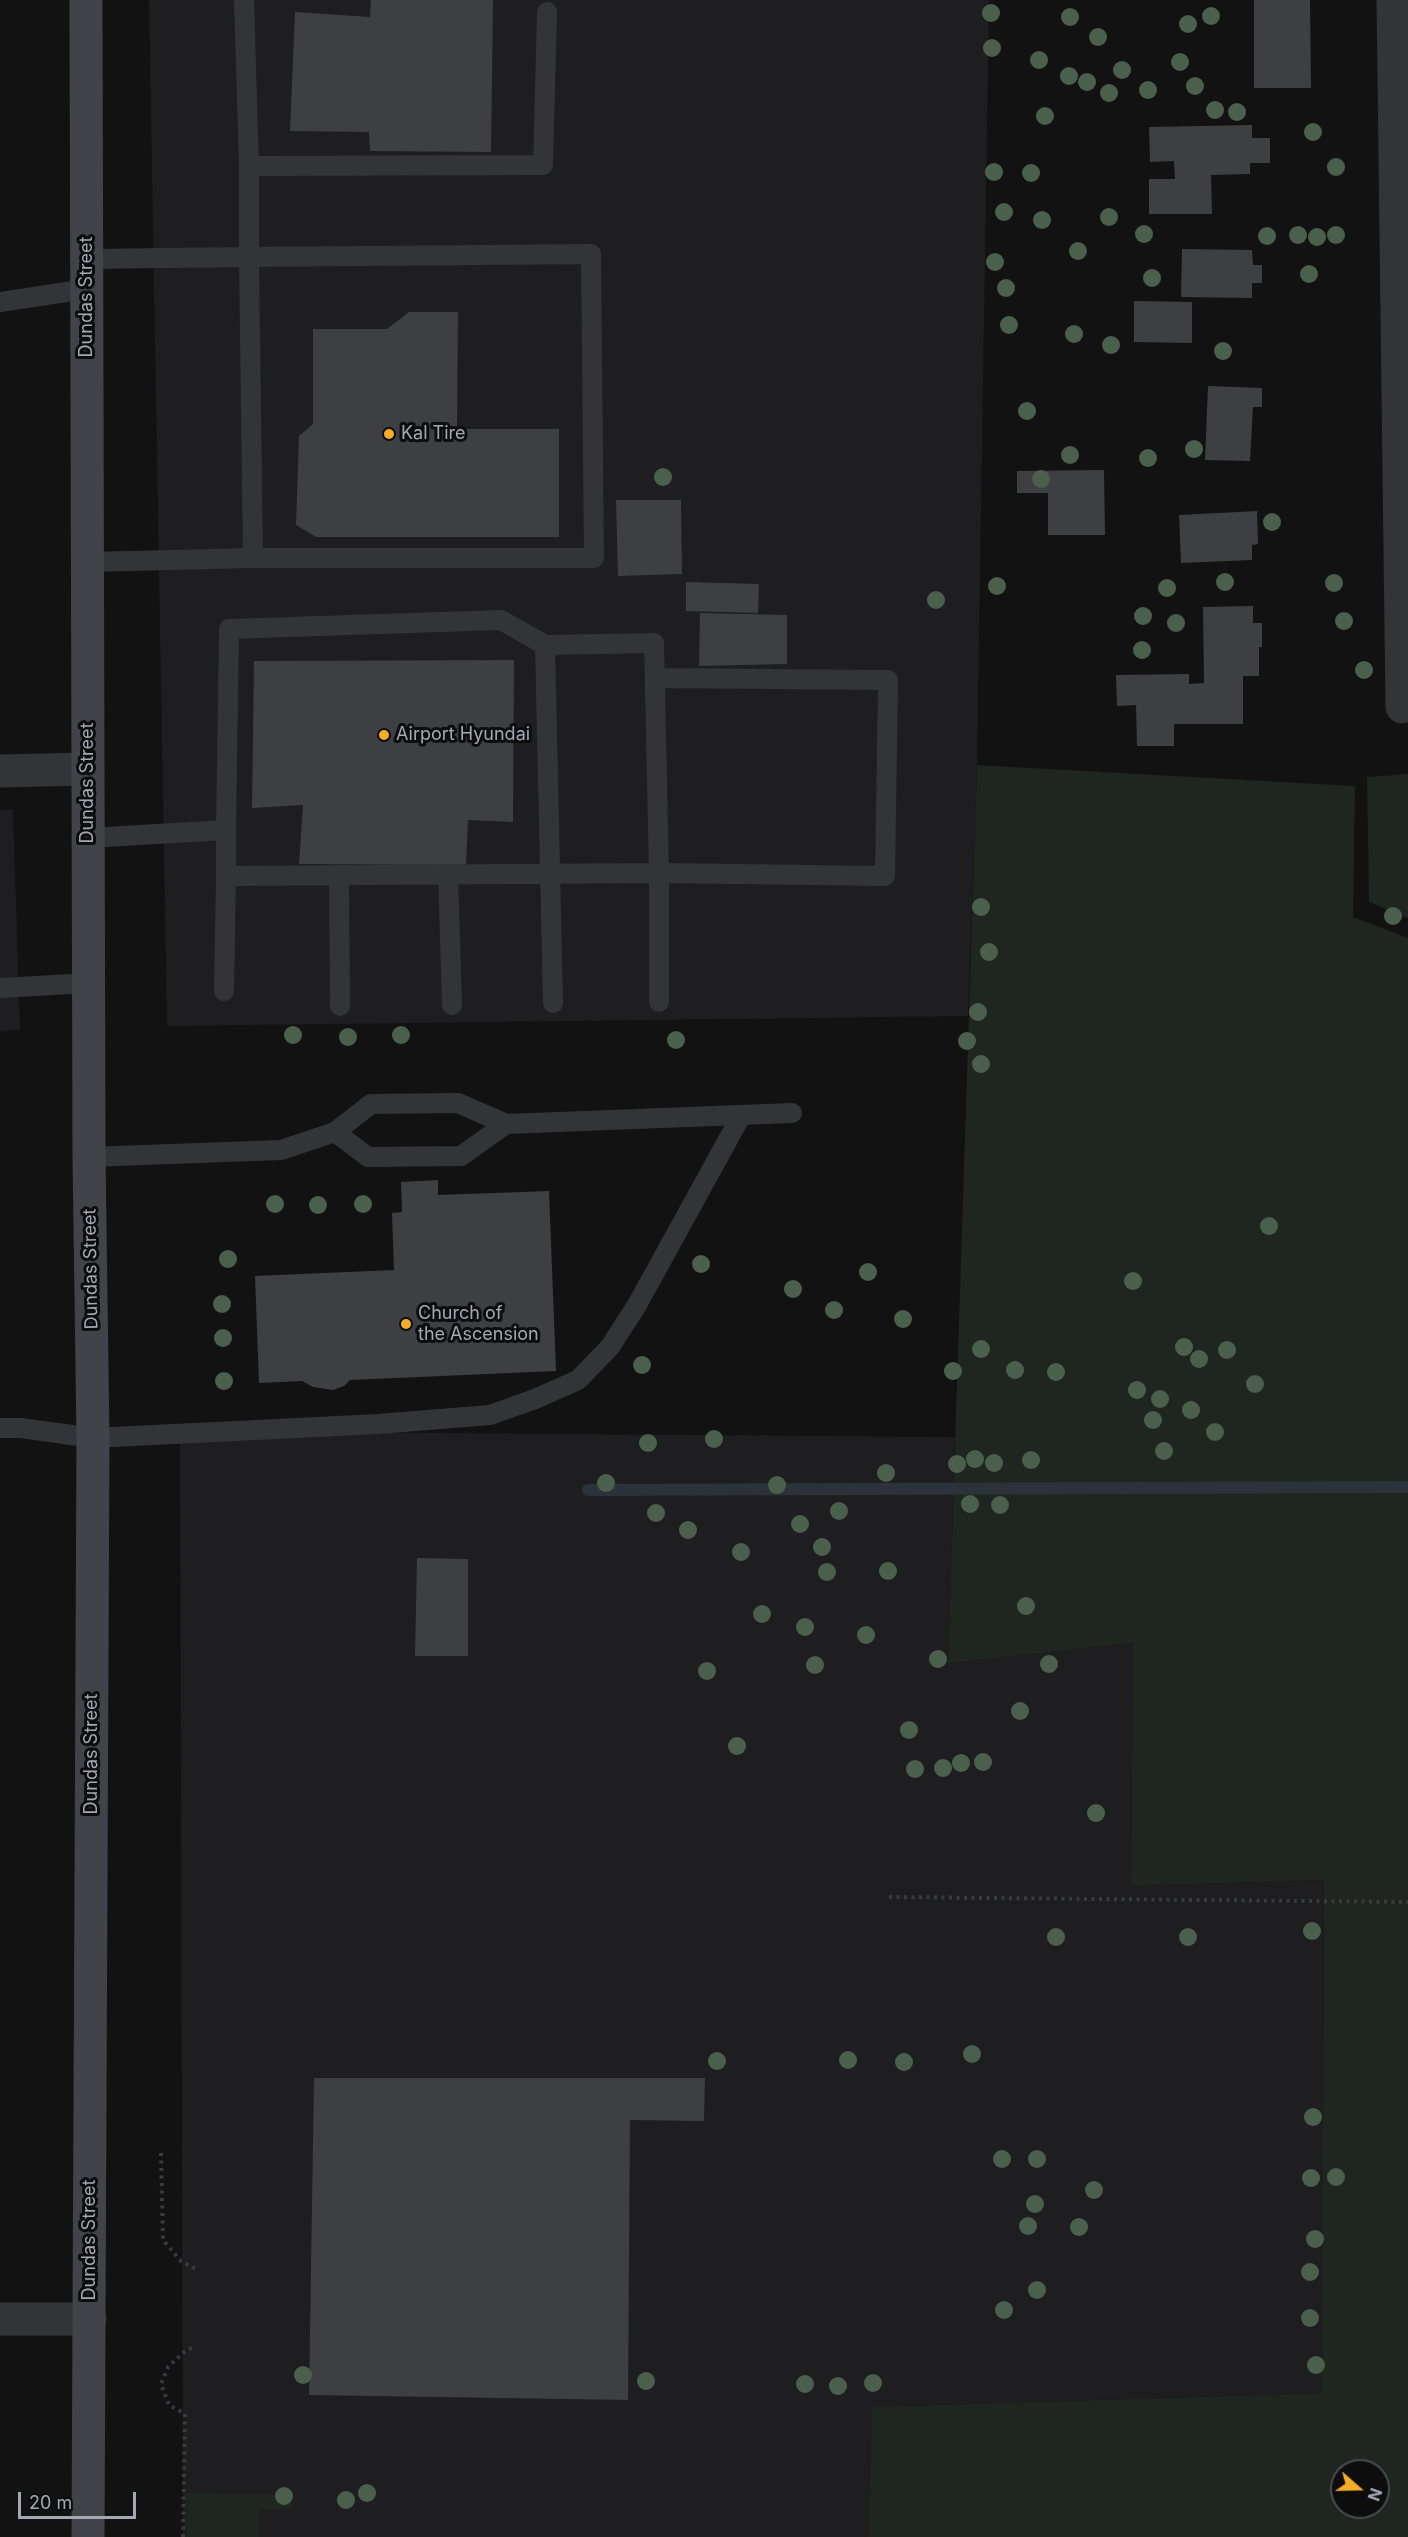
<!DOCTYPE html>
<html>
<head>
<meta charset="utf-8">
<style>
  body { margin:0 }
  #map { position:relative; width:1408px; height:2537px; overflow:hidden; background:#121213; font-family:Inter,sans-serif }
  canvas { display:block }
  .north { position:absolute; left:1330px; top:2459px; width:60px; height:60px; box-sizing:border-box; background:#0d0d0e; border:2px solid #494b50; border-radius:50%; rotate:110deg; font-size:16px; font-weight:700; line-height:24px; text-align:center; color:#a3a8b4 }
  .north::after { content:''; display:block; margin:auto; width:21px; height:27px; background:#f5ad28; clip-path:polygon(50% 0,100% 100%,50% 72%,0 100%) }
  .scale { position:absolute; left:18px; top:2492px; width:118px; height:27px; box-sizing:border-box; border:3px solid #a3a8b4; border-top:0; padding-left:8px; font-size:18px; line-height:21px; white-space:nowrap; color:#a3a8b4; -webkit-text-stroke:4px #0d0d0e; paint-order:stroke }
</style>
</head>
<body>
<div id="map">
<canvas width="1408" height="2537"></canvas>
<div class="north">N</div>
<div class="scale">20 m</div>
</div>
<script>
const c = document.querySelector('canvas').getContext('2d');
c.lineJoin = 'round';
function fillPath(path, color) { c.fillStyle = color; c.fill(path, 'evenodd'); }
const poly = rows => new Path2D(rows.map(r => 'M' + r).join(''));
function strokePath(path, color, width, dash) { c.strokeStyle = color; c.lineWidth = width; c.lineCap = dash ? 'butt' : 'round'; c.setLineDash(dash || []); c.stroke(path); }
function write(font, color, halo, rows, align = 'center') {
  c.font = font + ' Inter,sans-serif'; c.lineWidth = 6; c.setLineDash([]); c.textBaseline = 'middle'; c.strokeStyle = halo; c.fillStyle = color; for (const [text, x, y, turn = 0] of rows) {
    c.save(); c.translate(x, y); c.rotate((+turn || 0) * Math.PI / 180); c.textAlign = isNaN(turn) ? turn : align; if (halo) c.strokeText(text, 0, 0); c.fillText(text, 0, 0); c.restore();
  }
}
const built = poly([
  [149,0,989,0,977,765,968,1016,167,1026],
  [0,810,13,810,20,1030,0,1031],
  [180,1431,955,1437,948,1662,1133,1643,1131,1886,1324,1880,1322,2393,872,2407,868,2537,183,2537]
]);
const green = poly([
  [977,765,1355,786,1353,917,1408,938,1408,2537,868,2537,872,2407,1322,2393,1324,1880,1131,1886,1133,1643,948,1663],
  [1342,2471,1378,2471,1378,2507,1342,2507],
  [1408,774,1408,918,1369,902,1367,777],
  [186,2493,292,2495,292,2509,259,2509,259,2537,186,2537]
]);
const stream = poly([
  [588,1490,1408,1487]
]);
const building = poly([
  [371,0,493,0,491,152,370,151,369,132,290,131,295,12,370,17],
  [1254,0,1310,0,1311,88,1254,88],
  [1252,125,1252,138,1270,138,1270,163,1250,163,1250,174,1211,175,1212,214,1149,214,1149,179,1175,179,1174,161,1150,162,1149,127],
  [1182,249,1252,250,1253,265,1262,265,1262,283,1252,283,1252,298,1181,297],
  [1134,301,1192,302,1192,343,1134,342],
  [409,312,458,312,457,429,559,429,559,537,316,537,296,525,299,436,313,424,313,329,387,329],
  [1208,386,1262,388,1262,407,1253,407,1250,461,1205,460],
  [1104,470,1105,535,1048,535,1048,493,1017,493,1017,471],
  [616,500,681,500,682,574,618,576],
  [1257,511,1258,544,1252,545,1252,560,1181,563,1179,515],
  [686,582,759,584,758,613,686,611],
  [1253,606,1253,623,1262,623,1262,647,1259,647,1259,676,1243,676,1243,724,1174,724,1174,746,1137,746,1136,705,1117,706,1116,675,1189,674,1189,684,1204,683,1203,607],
  [700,613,787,615,787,664,699,666],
  [514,660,513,822,468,820,466,865,299,864,303,805,252,808,254,661],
  [438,1180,438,1195,549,1191,556,1371,350,1380,344,1386,333,1390,313,1387,302,1381,259,1383,255,1276,394,1270,392,1213,402,1212,401,1182],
  [417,1558,468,1559,468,1656,415,1656],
  [314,2078,705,2078,704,2121,630,2120,628,2400,309,2395]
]);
const path = poly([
  [889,1897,1408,1902],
  [161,2153,163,2240,181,2261,196,2269],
  [183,2537,185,2414,169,2405,161,2384,168,2367,184,2352,195,2346]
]);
const lane = poly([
  [244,0,249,166],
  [86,259,249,257,253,558,594,558,591,254,249,257,249,166,543,165,547,12],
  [0,302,86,289],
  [88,562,253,558],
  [545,645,553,1003],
  [226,830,229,629,501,620,545,645,654,643,659,873,659,1002],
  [88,838,226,830,226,876,659,873,885,876,888,680,655,678],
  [448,874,452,1005],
  [339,875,340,1006],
  [0,988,89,983],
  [224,991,226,876],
  [335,1132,368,1157,461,1156,506,1124],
  [89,1157,281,1150,335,1132,371,1104,458,1103,506,1124,792,1113],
  [0,1428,21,1428,93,1438,378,1424,490,1415,535,1399,578,1380,610,1347,637,1305,741,1116]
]);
const street = poly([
  [1393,0,1402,707],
  [0,771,88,769],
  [0,2319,90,2319]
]);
const secondary = poly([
  [86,0,89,1157,93,1438,88,2537]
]);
const trees = [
  [991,13],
  [1211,16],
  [1070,17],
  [1188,24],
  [1098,37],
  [992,48],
  [1039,60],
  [1180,62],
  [1122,70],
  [1069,76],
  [1087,82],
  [1195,86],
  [1148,90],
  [1109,93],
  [1215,110],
  [1237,112],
  [1045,116],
  [1313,132],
  [1336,167],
  [994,172],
  [1031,173],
  [1004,212],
  [1109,217],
  [1042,220],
  [1144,234],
  [1298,235],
  [1336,235],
  [1267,236],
  [1317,237],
  [1078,251],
  [995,262],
  [1309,274],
  [1152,278],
  [1006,288],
  [1009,325],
  [1074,334],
  [1111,345],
  [1223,351],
  [1027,411],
  [1194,449],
  [1070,455],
  [1148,458],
  [663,477],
  [1041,479],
  [1272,522],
  [1225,582],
  [1334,583],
  [997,586],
  [1167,588],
  [936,600],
  [1143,616],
  [1344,621],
  [1176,623],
  [1142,650],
  [1364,670],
  [981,907],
  [1393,916],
  [989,952],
  [978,1012],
  [293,1035],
  [401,1035],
  [348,1037],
  [676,1040],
  [967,1041],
  [981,1064],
  [275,1204],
  [363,1204],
  [318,1205],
  [1269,1226],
  [228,1259],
  [701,1264],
  [868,1272],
  [1133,1281],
  [793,1289],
  [222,1304],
  [834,1310],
  [903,1319],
  [223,1338],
  [1184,1347],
  [981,1349],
  [1227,1350],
  [1199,1359],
  [642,1365],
  [1015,1370],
  [953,1371],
  [1056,1372],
  [224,1381],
  [1255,1384],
  [1137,1390],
  [1160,1399],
  [1191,1410],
  [1153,1420],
  [1215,1432],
  [714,1439],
  [648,1443],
  [1164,1451],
  [975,1459],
  [1031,1460],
  [994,1463],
  [957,1464],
  [886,1473],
  [606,1483],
  [777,1485],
  [970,1504],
  [1000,1505],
  [839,1511],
  [656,1513],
  [800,1524],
  [688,1530],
  [822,1547],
  [741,1552],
  [888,1571],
  [827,1572],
  [1026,1606],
  [762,1614],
  [805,1627],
  [866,1635],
  [938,1659],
  [1049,1664],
  [815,1665],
  [707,1671],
  [1020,1711],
  [909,1730],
  [737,1746],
  [983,1762],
  [961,1763],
  [943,1768],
  [915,1769],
  [1096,1813],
  [1312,1931],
  [1056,1937],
  [1188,1937],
  [972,2054],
  [848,2060],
  [717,2061],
  [904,2062],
  [1313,2117],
  [1002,2159],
  [1037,2159],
  [1336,2177],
  [1311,2178],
  [1094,2190],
  [1035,2204],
  [1028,2226],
  [1079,2227],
  [1315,2239],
  [1310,2272],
  [1037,2290],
  [1004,2310],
  [1310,2318],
  [1316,2365],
  [303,2375],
  [646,2381],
  [873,2383],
  [805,2384],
  [838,2386],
  [367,2493],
  [284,2496],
  [346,2500]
];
const markers = [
  [389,434,6,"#f5ad28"],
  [384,735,6,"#f5ad28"],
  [406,1324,6,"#f5ad28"]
];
const streetNames = [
  ["Dundas Street",87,297,-90],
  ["Dundas Street",88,783,-90],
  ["Dundas Street",91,1269,-91],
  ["Dundas Street",92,1754,-90],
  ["Dundas Street",90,2240,-90]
];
const poiNames = [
  ["Kal Tire",401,434],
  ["Airport Hyundai",396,735],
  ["Church of",418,1314],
  ["the Ascension",418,1335]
];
fillPath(built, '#1e1e20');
fillPath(green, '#1e261f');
strokePath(stream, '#2a3339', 12);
fillPath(building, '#3e3f43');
strokePath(path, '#393b3f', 4, [3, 4.5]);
strokePath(lane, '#333438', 20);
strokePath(street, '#333438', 33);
strokePath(secondary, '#414348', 33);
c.fillStyle = '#4b604c';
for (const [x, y] of trees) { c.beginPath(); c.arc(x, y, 9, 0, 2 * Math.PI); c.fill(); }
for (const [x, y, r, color] of markers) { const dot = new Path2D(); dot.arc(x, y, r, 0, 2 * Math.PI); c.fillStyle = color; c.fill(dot); strokePath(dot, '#0d0d0e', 2); }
write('18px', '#a3a8b4', '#0d0d0e', streetNames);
write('18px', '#a3a8b4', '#0d0d0e', poiNames, 'left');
</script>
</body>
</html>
